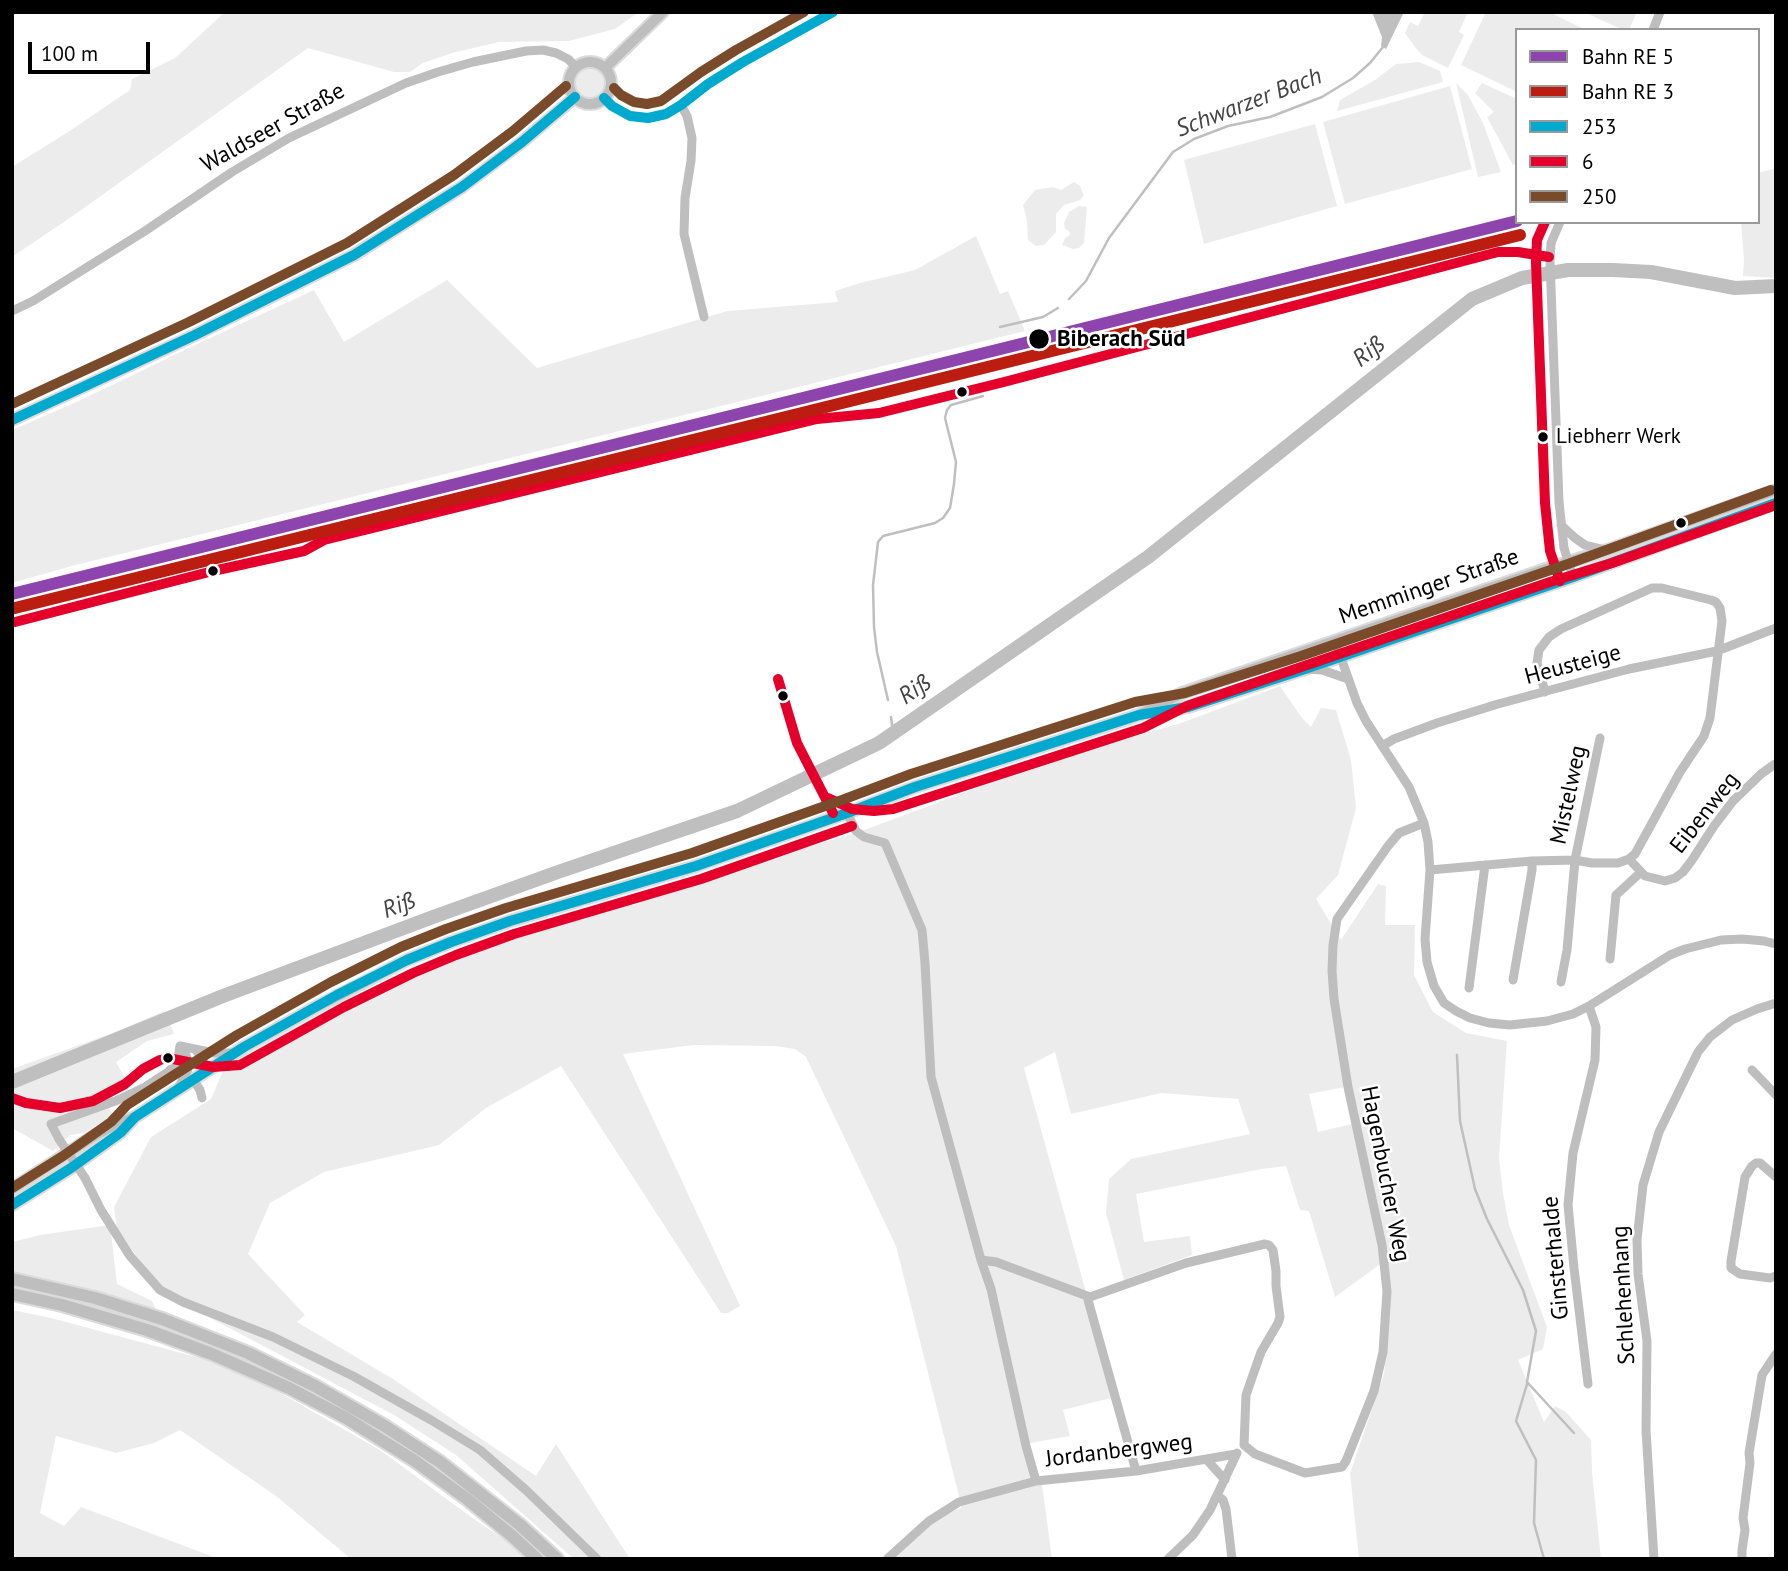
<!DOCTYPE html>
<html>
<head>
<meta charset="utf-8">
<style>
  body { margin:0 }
  #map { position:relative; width:1788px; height:1571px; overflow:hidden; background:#fff; font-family:"PT Sans",sans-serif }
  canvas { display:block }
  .frame { position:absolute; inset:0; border:14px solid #000; pointer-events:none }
  .legend { position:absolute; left:1515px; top:28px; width:245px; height:196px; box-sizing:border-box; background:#fff; border:2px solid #999; margin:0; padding:9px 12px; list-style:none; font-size:21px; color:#000 }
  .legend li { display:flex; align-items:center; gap:14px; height:35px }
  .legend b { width:35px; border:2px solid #999 }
  .scale { position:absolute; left:28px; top:42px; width:122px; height:32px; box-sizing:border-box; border:4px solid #000; border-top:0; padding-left:9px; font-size:21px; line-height:24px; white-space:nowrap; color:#000; -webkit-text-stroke:5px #fff; paint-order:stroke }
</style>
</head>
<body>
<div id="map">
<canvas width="1788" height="1571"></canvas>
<div class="frame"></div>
<ul class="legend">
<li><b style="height:9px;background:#8e44ad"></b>Bahn RE 5</li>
<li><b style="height:9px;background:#bb1e10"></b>Bahn RE 3</li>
<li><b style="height:9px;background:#00a9ce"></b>253</li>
<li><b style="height:9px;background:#e4002b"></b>6</li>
<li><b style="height:9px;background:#7a4b2a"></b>250</li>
</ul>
<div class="scale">100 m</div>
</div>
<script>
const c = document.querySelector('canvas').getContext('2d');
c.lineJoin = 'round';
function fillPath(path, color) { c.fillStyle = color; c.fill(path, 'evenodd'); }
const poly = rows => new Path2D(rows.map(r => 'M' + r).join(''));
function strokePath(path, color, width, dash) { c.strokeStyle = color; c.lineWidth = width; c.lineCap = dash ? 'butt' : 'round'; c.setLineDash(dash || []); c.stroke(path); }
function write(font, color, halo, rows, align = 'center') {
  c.font = font + ' "PT Sans",sans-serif'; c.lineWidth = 5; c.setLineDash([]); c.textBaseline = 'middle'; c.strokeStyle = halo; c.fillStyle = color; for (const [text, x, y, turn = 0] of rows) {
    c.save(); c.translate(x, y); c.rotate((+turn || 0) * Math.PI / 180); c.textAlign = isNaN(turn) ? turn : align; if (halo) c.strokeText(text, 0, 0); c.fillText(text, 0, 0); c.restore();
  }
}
const green = poly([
  [225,12,639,12,615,29,569,41,499,42,452,53,423,63,410,72,394,72,308,48,77,213,12,257,12,167,68,132,130,90,132,79,175,58],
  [1425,12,1468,12,1459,32,1464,35,1448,68,1422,55,1415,47,1405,33,1410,22,1418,26],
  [1486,12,1549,12,1586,30,1517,30,1517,92,1461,65],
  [1584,12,1637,12,1629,30,1623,30],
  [1419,62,1440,71,1443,82,1337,111,1340,100,1375,80,1396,64],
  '575 83a15 15 0 1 1 30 0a15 15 0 1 1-30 0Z',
  [1456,83,1468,95,1483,123,1501,172,1478,177],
  [1482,83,1517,99,1517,163,1513,165,1487,117,1494,112,1475,93],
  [1450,86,1472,169,1345,204,1323,122],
  [1315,124,1337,206,1204,244,1184,160],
  [1776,168,1776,278,1743,276,1744,260,1741,222,1758,222,1758,173],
  [1074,182,1080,186,1084,195,1080,200,1064,205,1056,214,1056,232,1044,245,1036,246,1028,240,1027,221,1023,205,1035,190,1053,187,1061,190],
  [1079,206,1087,207,1084,243,1079,248,1073,249,1062,245,1065,238,1070,235,1069,231,1065,229,1064,223,1069,212],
  [976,236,1000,294,1008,291,1025,331,72,566,12,583,12,430,81,400,193,346,314,290,344,342,447,280,537,368,727,311,838,302,835,291,860,283,915,270],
  [1280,686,1302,718,1311,727,1321,708,1336,710,1351,760,1356,808,1338,875,1316,899,1341,940,1378,884,1386,886,1385,925,1415,925,1414,975,1433,1012,1466,1033,1507,1041,1499,1158,1503,1193,1509,1225,1547,1327,1543,1349,1518,1360,1544,1422,1555,1406,1566,1412,1591,1440,1592,1472,1601,1559,1359,1559,1350,1473,1384,1374,1388,1337,1386,1260,1335,1297,1309,1211,1300,1210,1286,1166,1261,1169,1136,1194,1144,1242,1190,1236,1192,1255,1124,1280,1106,1213,1109,1179,1131,1159,1250,1134,1238,1099,1161,1093,1071,1114,1055,1052,1024,1068,1115,1397,1063,1410,1070,1436,1024,1444,1042,1484,1052,1559,891,1559,917,1534,949,1512,961,1508,960,1500,896,1246,806,1057,795,1049,775,1046,693,1045,623,1054,740,1306,728,1313,721,1313,561,1066,486,1108,439,1145,324,1172,270,1203,248,1254,305,1315,297,1322,393,1379,536,1476,556,1444,630,1559,574,1559,456,1455,394,1415,199,1312,154,1281,117,1228,114,1207,151,1137,211,1099,225,1066,322,1009,491,939,859,832,1051,760,1181,723],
  [1345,1087,1352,1124,1318,1132,1309,1094],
  [165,1011,174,1034,147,1041,116,1062,125,1078,128,1090,102,1100,114,1115,84,1133,70,1135,53,1151,12,1128,12,1069,110,1034],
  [110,1225,117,1284,152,1301,156,1309,54,1282,12,1274,12,1242,40,1235],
  [12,1310,51,1318,204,1359,270,1387,380,1450,471,1517,511,1544,525,1559,351,1559,276,1496,180,1430,154,1443,116,1453,56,1436,40,1513,64,1526,81,1507,219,1559,12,1559]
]);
const water = poly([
  [1372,12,1404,12,1386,49,1381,46,1382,37]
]);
const stream = poly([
  [1069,299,1086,281,1109,238,1173,152,1194,139,1228,126,1270,117,1322,97,1353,78,1370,63,1383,47],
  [1000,327,1043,317,1058,308],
  [888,700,877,652,874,627,873,585,878,542,883,536,935,523,943,518,950,508,954,484,956,462,945,418,947,410,951,405,983,396],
  [891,717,893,733],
  [1457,1055,1460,1121,1475,1189,1487,1219,1523,1290,1536,1331,1527,1382,1574,1433],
  [1527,1384,1516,1421,1536,1460,1534,1523,1544,1559]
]);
const river = poly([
  [12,1082,223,996,433,917,558,872,737,811,879,743,1148,557,1472,299,1522,278,1568,270,1613,270,1651,272,1735,288,1776,286]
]);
const minor = poly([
  [1653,30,1660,12],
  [604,98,612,106,630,116,648,118,666,114,681,105,708,84,743,62,833,12],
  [681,105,687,116,692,138,691,161,685,198,684,234,704,317],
  [1560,222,1551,243,1550,261,1559,502,1564,548,1573,577],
  [12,311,33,301,145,231,232,172,289,138,406,83,438,72,473,62,526,51,543,50,556,53,568,59,576,67],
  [1561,525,1575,538,1585,545,1605,550],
  [1335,641,1357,703,1366,721,1409,787,1424,823,1428,842,1430,870,1425,939,1427,962,1434,986,1444,1003,1456,1011,1470,1018,1489,1023,1510,1025,1547,1021,1573,1014,1589,1006,1670,955,1685,949,1721,940,1742,939,1764,941,1776,944],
  [1307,669,1322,670,1348,679],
  [1382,746,1394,739,1437,723,1498,704,1629,669,1717,651,1776,628],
  [847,813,856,831,864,837,885,843,922,930,925,963,931,1077,981,1260,991,1289,1026,1446,1036,1481],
  [1629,859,1645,876,1665,881,1675,878,1683,872,1692,860,1714,826,1733,801,1761,774,1775,764],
  [1430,870,1532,861,1575,860,1592,863,1618,863,1629,859,1635,854,1680,772,1704,736,1710,718,1722,621,1720,608,1716,602,1711,600,1662,588,1652,588,1561,629,1549,637,1539,650,1537,663,1545,692],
  [1610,959,1616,895,1640,873],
  [1513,980,1532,870,1532,861],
  [1561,982,1567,950,1575,860,1600,738],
  [1469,988,1485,865],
  [196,1050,209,1071],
  [1752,1070,1776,1095],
  [194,1081,200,1090,202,1098],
  [179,1087,188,1069,188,1061,183,1047],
  [59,1139,51,1124,118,1100,145,1087,168,1072,174,1066,178,1059,180,1046,214,1053,234,1053],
  [1776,1177,1760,1163,1756,1163,1752,1166,1745,1177,1731,1261,1731,1268,1740,1274,1770,1278,1776,1276],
  [85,1178,101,1210,130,1256,160,1290,183,1302,273,1337,353,1376,431,1420,480,1450,527,1491,597,1559],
  [981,1260,996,1262,1090,1297],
  [1588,1384,1574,1268,1568,1205,1573,1153,1595,1060,1596,1027,1589,1006],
  [1244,1445,1255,1454,1305,1473,1342,1467,1346,1461,1374,1391,1383,1352,1387,1291,1382,1245,1348,1087,1334,999,1332,971,1333,945,1337,919,1388,846,1399,833,1424,823],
  [1207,1460,1225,1480],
  [1136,1471,1088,1300,1090,1297,1186,1263,1265,1244,1269,1245,1273,1250,1276,1271,1276,1286,1280,1317,1278,1323,1261,1352,1246,1395,1244,1445],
  [1217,1495,1223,1500,1226,1509,1232,1559],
  [887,1559,929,1521,959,1502,1036,1481,1136,1471,1236,1454],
  [1168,1559,1193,1535,1210,1510,1237,1453],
  [1654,1559,1646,1430,1647,1341,1638,1274,1637,1240,1643,1185,1659,1132,1698,1052,1710,1037,1732,1020,1757,1009,1776,1003],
  [1742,1559,1742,1550,1745,1530,1743,1518,1750,1463,1749,1453,1762,1375,1776,1354]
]);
const major = poly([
  '569 83a21 21 0 1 1 42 0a21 21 0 1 1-42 0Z',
  [605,68,663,12],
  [12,420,195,335,354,255,462,187,522,142,575,97],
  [1148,713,1188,707,1305,669,1573,577,1776,503],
  [12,1189,97,1134,117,1124,135,1117,244,1047,312,1009,407,960,451,942,510,921,696,866,847,813,915,787,1139,715,1182,693,1546,569,1607,550,1776,490],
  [12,1205,71,1168,120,1133,133,1119]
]);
const highway = poly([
  [12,1279,95,1298,162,1319,248,1353,315,1386,383,1425,440,1462,519,1524,557,1559],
  [12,1294,62,1305,147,1330,212,1354,289,1388,346,1418,415,1461,467,1499,511,1535,537,1559]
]);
const minorBridge = poly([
  [59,1139,85,1178]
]);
const bus1 = poly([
  [604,98,612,106,630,116,648,118,666,114,681,105,708,84,743,62,833,12],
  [12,420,195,335,354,255,462,187,522,142,575,97],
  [12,1205,71,1168,120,1133,135,1117,244,1047,337,995,407,960,451,942,510,921,696,866,847,813,915,787,1139,715,1188,707,1305,669,1573,577,1776,503]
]);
const bus2 = poly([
  [1545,222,1537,240,1536,262,1545,503,1550,551,1560,581],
  [15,622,213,571,304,551,324,540,817,419,879,413,1004,382,1498,252,1518,252,1549,257],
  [778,679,797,743,833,813],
  [828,798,852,809,874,811,893,809,1143,728,1187,706,1550,582,1612,563,1776,505],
  [12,1098,26,1103,60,1108,93,1101,125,1084,143,1069,160,1060,168,1058,213,1067,240,1065,344,1007,413,973,456,955,514,934,701,879,852,826]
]);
const bus3 = poly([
  [614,88,621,95,634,102,647,104,661,101,701,72,736,50,804,12],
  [12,404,189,322,347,243,454,175,513,131,566,86],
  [12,1188,63,1156,111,1122,127,1105,237,1035,331,982,401,947,446,929,506,908,692,853,842,800,911,774,1135,702,1185,693,1301,656,1568,564,1771,490]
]);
const rail1 = poly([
  [12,594,1517,221]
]);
const rail2 = poly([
  [15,608,1520,235]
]);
const markers = [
  [1039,339,11,"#000"],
  [962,392,6,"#000"],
  [1543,437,6,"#000"],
  [1681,523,6,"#000"],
  [213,571,6,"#000"],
  [783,696,6,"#000"],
  [168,1058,6,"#000"]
];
const busNames = [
  ["Liebherr Werk",1556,437]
];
const streetNames = [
  ["Waldseer Straße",273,128,-29],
  ["Memminger Straße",1429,587,-19],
  ["Heusteige",1573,665,-15],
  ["Mistelweg",1569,795,-78],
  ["Eibenweg",1705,813,-52],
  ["Hagenbucher Weg",1385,1174,79],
  ["Ginsterhalde",1556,1258,-95],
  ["Schlehenhang",1624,1295,-93],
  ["Jordanbergweg",1119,1451,-7]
];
const stopNames = [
  ["Biberach Süd",1057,339]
];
const waterNames = [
  ["Schwarzer Bach",1249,103,-21],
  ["Riß",1369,352,-39],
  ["Riß",915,690,-35],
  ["Riß",399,906,-21]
];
fillPath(green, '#ececec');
fillPath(water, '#bfbfbf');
strokePath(stream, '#bfbfbf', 2.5);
strokePath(river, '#bfbfbf', 14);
strokePath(major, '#dbdbdb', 14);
strokePath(highway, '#dbdbdb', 16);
strokePath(minor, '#bebebe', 9);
strokePath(major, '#bebebe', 10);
strokePath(highway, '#bebebe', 12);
strokePath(minorBridge, '#bebebe', 9);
strokePath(bus1, '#00a9ce', 10);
strokePath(bus2, '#e4002b', 10);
strokePath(bus3, '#7a4b2a', 10);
strokePath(rail1, '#8e44ad', 12);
strokePath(rail2, '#bb1e10', 12);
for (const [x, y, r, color] of markers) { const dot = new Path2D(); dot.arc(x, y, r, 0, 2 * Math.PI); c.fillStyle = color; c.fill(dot); strokePath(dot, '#fff', 2.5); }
write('21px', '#000', '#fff', busNames, 'left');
write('23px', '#000', '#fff', streetNames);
write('bold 23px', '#000', '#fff', stopNames, 'left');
write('italic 24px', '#444', '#fff', waterNames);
</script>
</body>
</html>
